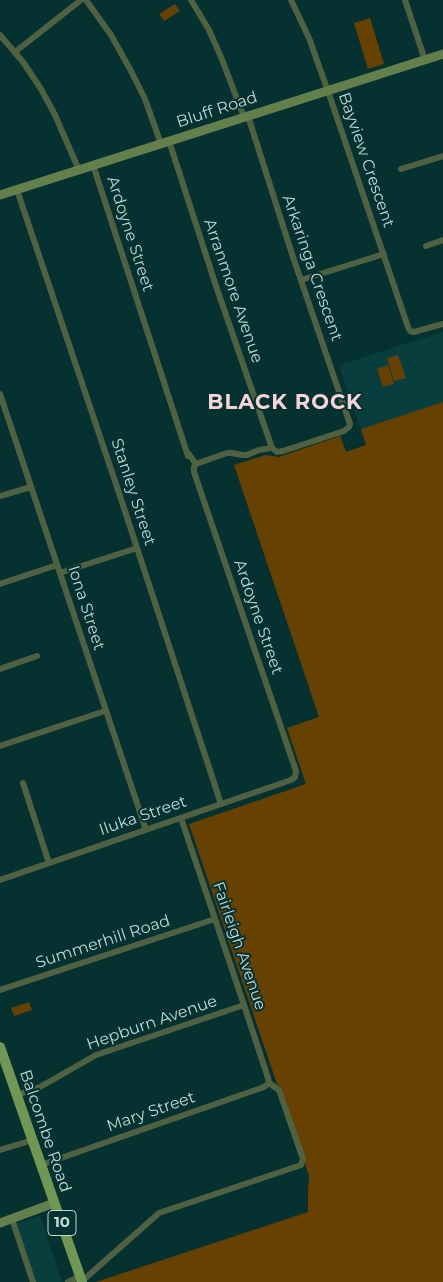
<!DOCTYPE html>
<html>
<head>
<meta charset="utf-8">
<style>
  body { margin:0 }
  canvas { display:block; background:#053231 }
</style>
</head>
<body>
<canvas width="443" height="1282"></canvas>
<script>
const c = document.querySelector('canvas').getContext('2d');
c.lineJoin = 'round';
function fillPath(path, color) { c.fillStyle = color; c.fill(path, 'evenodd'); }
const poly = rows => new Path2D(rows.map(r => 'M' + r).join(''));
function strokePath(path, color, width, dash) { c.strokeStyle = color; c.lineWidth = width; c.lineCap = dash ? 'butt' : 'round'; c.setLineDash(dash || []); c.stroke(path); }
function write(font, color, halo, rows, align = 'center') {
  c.font = font + ' Montserrat,sans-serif'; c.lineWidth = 4; c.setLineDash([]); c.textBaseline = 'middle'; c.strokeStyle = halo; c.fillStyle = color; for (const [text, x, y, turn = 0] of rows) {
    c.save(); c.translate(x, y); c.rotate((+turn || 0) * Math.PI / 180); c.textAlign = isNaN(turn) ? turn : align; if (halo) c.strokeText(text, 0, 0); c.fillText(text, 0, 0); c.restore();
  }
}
const built = poly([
  [443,332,443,402,361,429,339,365],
  [40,1216,62,1282,32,1282,13,1225]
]);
const green = poly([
  [175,4,180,11,164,21,159,14],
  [370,18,384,64,368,69,354,23],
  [398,355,406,378,394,381,387,358],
  [388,365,394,384,383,387,377,369],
  [443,402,443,1282,96,1282,308,1212,308,1191,309,1176,281,1087,277,1084,189,824,306,784,287,728,319,717,234,465,266,455,279,457,340,436,346,452,366,445,361,429],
  [29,1002,32,1010,14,1016,11,1008]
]);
const street = poly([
  [86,0,111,35,131,71,145,99,161,144],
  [191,0,209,30,221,57,244,117],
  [291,0,309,38,330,97,408,327,410,331,414,332,443,324],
  [405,0,425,60],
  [0,35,23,62,41,89,55,115,79,170],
  [15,52,81,0],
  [169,141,216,286,272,448],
  [93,165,188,456],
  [401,169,443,156],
  [17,190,120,496,221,804],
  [426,246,443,240],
  [301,280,384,254],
  [0,394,146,830],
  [196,464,227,453,232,453,242,455,247,455,259,450,272,448,277,452,283,451,344,431,349,427,350,424,292,254,248,116],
  [0,496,31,487],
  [60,573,137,548],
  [0,584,57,565],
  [0,669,37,656],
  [0,746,105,711],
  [23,783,49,863],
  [181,818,244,1005,268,1078,269,1083],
  [0,880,291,780,295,777,296,771,194,472,194,467,196,464,188,453],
  [0,990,215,919],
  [17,1095,40,1087,96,1055,244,1005],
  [0,1150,33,1140],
  [41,1165,264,1087,269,1083],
  [12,1219,33,1282],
  [68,1282,80,1276],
  [81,1282,159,1213,301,1165,303,1159,279,1090,269,1083]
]);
const secondary = poly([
  [0,195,443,54],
  [0,1223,54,1203]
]);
const primary = poly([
  [0,1047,82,1282]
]);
const shields = [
  [62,1223,28]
];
const shieldNames = [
  ["10",62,1223]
];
const streetNames = [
  ["Bluff Road",217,110,-18],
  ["Bayview Crescent",366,160,71],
  ["Ardoyne Street",130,234,72],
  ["Arkaringa Crescent",312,268,71],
  ["Arranmore Avenue",233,291,71],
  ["Stanley Street",133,492,72],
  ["Iona Street",86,608,72],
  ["Ardoyne Street",258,617,71],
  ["Iluka Street",143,816,-19],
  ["Summerhill Road",103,942,-18],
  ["Fairleigh Avenue",239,946,71],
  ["Hepburn Avenue",152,1023,-19],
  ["Mary Street",151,1112,-19],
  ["Balcombe Road",45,1131,71]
];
const districtNames = [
  ["BLACK ROCK",285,403]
];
fillPath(built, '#083f3e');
fillPath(green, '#674101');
strokePath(street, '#506141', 6);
strokePath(secondary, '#637f4c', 9);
strokePath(primary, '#729653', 10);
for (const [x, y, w] of shields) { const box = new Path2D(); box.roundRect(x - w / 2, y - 12.5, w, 25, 4); c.fillStyle = '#053231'; c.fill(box); strokePath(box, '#bed9d8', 1); }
write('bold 15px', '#bed9d8', null, shieldNames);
write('16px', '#bed9d8', '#053231', streetNames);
c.letterSpacing = '1px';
write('bold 21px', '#f6d3d6', '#053231', districtNames);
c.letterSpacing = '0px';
</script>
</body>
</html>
